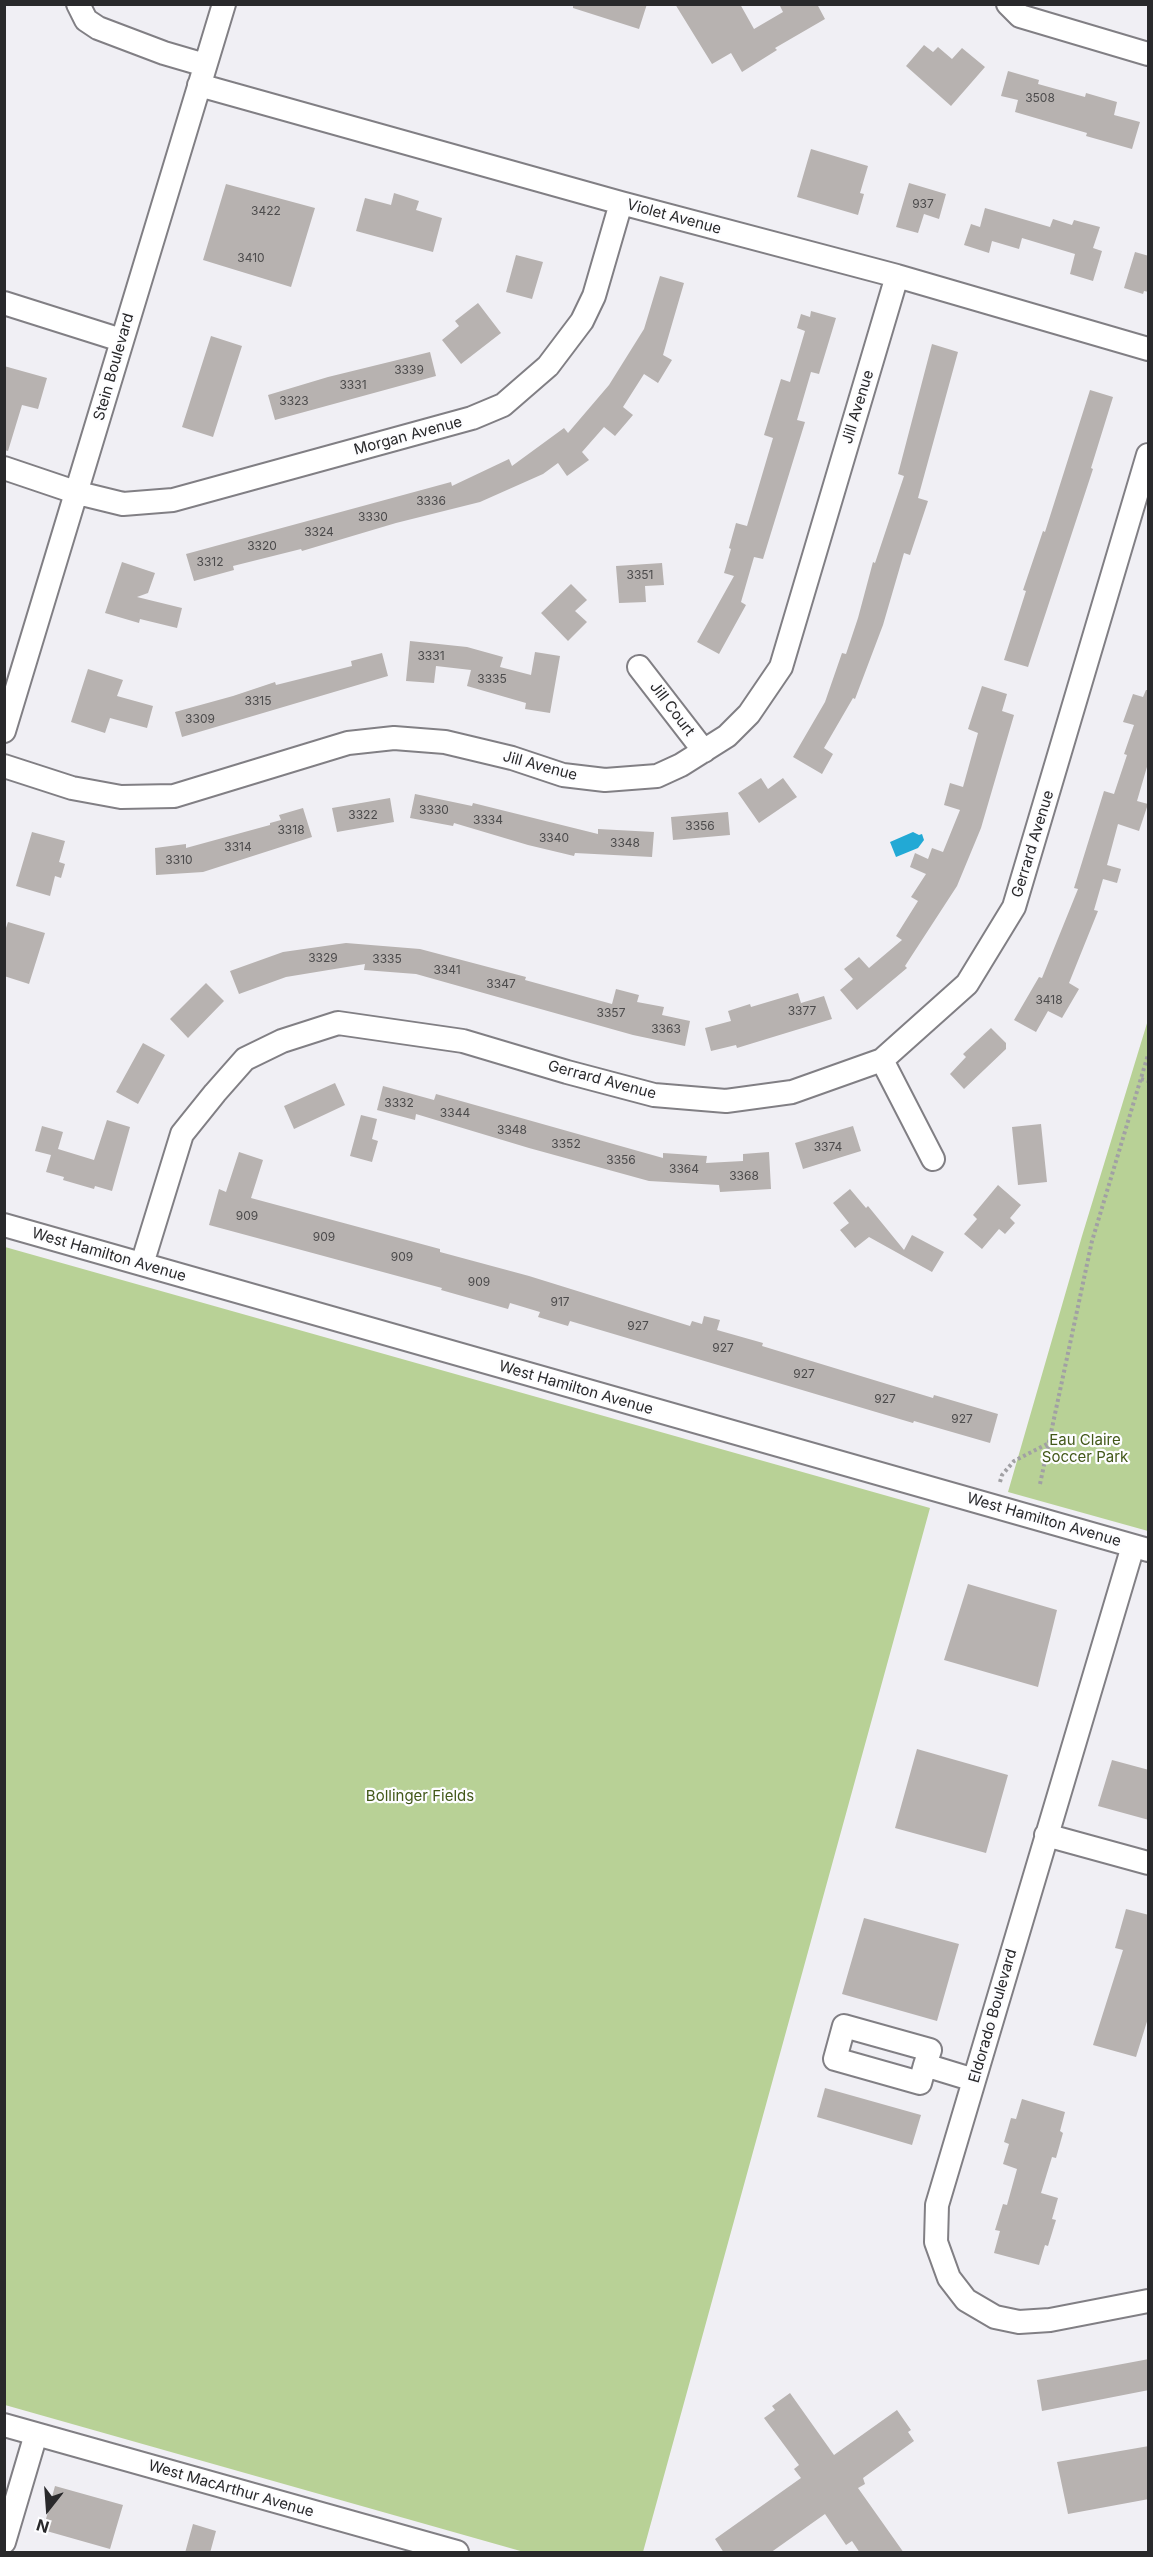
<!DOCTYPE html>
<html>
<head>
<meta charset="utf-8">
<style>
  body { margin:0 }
  #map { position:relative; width:1153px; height:2557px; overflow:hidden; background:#f0eff4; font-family:Inter,sans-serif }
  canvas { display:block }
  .frame { position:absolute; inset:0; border:6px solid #29292b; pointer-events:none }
  .north { position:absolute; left:18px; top:2479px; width:60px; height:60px; -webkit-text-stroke:4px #fdfdff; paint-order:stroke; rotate:197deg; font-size:16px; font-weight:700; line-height:24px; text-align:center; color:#29292b }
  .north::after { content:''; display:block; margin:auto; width:21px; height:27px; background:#29292b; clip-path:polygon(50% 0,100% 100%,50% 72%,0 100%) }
</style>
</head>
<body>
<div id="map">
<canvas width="1153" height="2557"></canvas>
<div class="frame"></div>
<div class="north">N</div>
</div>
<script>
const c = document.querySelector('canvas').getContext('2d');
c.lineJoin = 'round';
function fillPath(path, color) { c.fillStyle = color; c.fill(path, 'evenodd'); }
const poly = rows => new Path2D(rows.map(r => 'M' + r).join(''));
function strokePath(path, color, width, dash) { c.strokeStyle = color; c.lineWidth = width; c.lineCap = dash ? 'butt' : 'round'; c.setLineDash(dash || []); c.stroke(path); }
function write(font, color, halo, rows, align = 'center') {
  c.font = font + ' Inter,sans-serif'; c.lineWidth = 4.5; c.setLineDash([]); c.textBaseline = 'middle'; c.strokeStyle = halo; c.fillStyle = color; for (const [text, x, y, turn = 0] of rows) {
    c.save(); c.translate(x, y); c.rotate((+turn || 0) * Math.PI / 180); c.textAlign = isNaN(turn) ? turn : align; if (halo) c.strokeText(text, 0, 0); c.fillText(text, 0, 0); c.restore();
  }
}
const green = poly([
  [1148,1020,1148,1531,1008,1492,1082,1236],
  [5,1247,930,1508,643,2552,524,2552,5,2405]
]);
const water = poly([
  [913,832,919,835,922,834,924,840,918,848,896,857,890,842]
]);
const building = poly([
  [573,4,647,4,639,29,573,8],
  [675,4,740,4,754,29,783,12,779,4,817,4,825,19,775,48,777,50,742,72,731,53,712,64],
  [924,45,933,52,938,47,952,59,962,48,985,67,951,106,906,66],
  [1008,71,1039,80,1038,84,1085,97,1086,93,1117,102,1114,115,1140,122,1132,149,1086,136,1087,133,1015,112,1018,100,1001,96],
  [811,149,868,166,860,193,864,194,858,215,797,197],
  [909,183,946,194,939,219,924,214,918,233,896,227],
  [226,184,315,208,291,287,203,260],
  [394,193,419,201,416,210,442,218,433,252,356,231,365,198,391,205],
  [985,208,1050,227,1053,219,1072,225,1074,220,1100,227,1093,248,1102,251,1093,281,1070,274,1075,254,1022,238,1019,249,992,241,989,253,964,245,971,224,980,227],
  [1135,252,1149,256,1149,292,1144,291,1143,294,1124,288],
  [516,255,543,262,532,299,506,292],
  [660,276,684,283,663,355,672,360,658,383,644,374,623,407,633,415,615,436,604,427,582,452,589,460,567,476,558,463,543,474,480,502,396,523,302,551,301,549,233,566,234,570,194,581,186,554,451,482,452,486,509,459,512,466,564,428,568,433,609,385,644,329],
  [478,303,501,333,461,364,442,340,459,326,455,321],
  [811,311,836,318,819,374,811,372,797,420,805,422,763,559,754,557,741,602,746,605,719,654,697,642,734,576,724,573,731,549,729,548,736,523,747,526,773,438,764,435,781,379,790,382,805,331,797,328,801,314,810,317],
  [211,336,242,346,213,437,182,427],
  [932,344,958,352,918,498,928,501,910,555,904,553,883,625,855,699,853,698,824,748,833,754,822,774,793,757,825,702,842,653,846,654,858,618,873,562,875,563,904,476,898,474],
  [430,352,436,376,275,420,268,395,328,377],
  [4,366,47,378,38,409,22,405,8,451,4,450],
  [1090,390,1113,397,1091,468,1093,469,1028,667,1004,660,1026,591,1023,590,1043,531,1045,532],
  [122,562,155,573,148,593,137,597,182,608,177,628,140,619,139,623,105,613],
  [662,563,664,585,645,586,646,602,619,603,616,566],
  [571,584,587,600,575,611,587,622,568,641,541,613],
  [410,641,467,647,503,657,500,667,531,675,535,652,560,656,550,713,525,709,526,703,467,686,471,670,436,666,434,683,406,681],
  [382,653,388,676,182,737,175,712,233,696,275,682,276,685,352,666,351,661],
  [88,669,123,680,117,696,153,706,147,728,110,718,105,733,71,722],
  [982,686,1007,694,1002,711,1014,715,981,828,957,886,905,966,907,968,857,1010,840,990,853,979,844,969,859,957,869,968,902,940,896,936,918,901,911,897,926,874,910,867,915,853,928,859,932,848,943,852,960,810,944,805,950,783,963,787,978,733,968,729],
  [1146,690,1149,690,1149,760,1137,801,1148,804,1139,831,1118,824,1107,865,1121,869,1117,883,1103,879,1094,910,1098,911,1069,983,1079,989,1062,1018,1048,1011,1036,1032,1014,1020,1039,977,1042,978,1078,889,1074,888,1104,791,1114,794,1127,755,1124,754,1134,725,1123,722,1133,694,1143,697],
  [761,778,768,789,783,778,797,797,759,823,738,793],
  [415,794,472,806,473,803,598,834,598,829,654,832,652,857,575,853,574,856,528,845,454,823,453,826,410,818],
  [390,798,394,822,337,832,332,808],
  [303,808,312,837,203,872,156,875,155,848,186,844,186,848,270,825,270,823,281,820,279,815],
  [728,812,730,835,673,840,671,817],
  [32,832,65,841,59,862,65,864,61,878,55,876,50,896,16,886],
  [8,922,45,933,29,984,4,976,4,934],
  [346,943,420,949,526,977,525,980,612,1004,616,989,639,995,637,1002,664,1007,662,1015,690,1021,685,1046,633,1035,416,974,364,970,365,964,286,977,239,994,230,971,283,952],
  [206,983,224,1001,188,1038,170,1019],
  [798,993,801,1003,824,996,832,1019,737,1048,736,1045,711,1051,705,1028,731,1021,728,1011,750,1004,751,1007],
  [991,1028,1006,1043,1006,1049,964,1089,950,1074,966,1057,963,1054],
  [143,1043,165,1055,138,1104,116,1092],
  [335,1083,345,1105,294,1129,284,1106],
  [383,1086,434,1100,436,1094,663,1158,663,1153,707,1156,706,1163,743,1161,743,1154,769,1152,771,1189,720,1192,719,1185,649,1181,529,1148,416,1114,415,1120,377,1110],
  [361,1115,377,1119,372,1139,378,1141,372,1162,350,1156],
  [107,1120,130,1127,112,1191,95,1186,94,1189,63,1180,64,1177,46,1172,51,1155,35,1151,42,1126,63,1132,58,1149,94,1160],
  [1041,1124,1047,1182,1018,1185,1012,1127],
  [853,1126,861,1151,803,1169,795,1143],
  [239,1152,263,1160,251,1198,440,1249,440,1252,529,1276,690,1326,692,1321,702,1324,704,1316,720,1320,717,1330,763,1343,762,1346,933,1398,934,1395,998,1414,990,1443,914,1421,913,1423,570,1321,568,1326,538,1317,540,1312,510,1303,508,1309,441,1290,442,1288,209,1225,219,1189,226,1192],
  [998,1185,1021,1205,1010,1218,1015,1223,1005,1234,999,1229,982,1249,964,1234,977,1219,973,1215],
  [850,1189,866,1208,868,1206,904,1250,912,1235,944,1252,932,1272,869,1237,855,1248,840,1230,849,1223,833,1203],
  [968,1584,1057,1610,1038,1687,944,1660],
  [917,1749,1008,1775,986,1853,895,1828],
  [1112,1760,1149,1770,1149,1820,1098,1806],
  [1126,1909,1149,1915,1149,2015,1136,2057,1093,2045,1123,1950,1115,1948],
  [864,1918,959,1944,937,2021,842,1994],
  [825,2088,921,2115,912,2145,817,2117],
  [1022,2099,1065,2112,1060,2131,1063,2133,1056,2158,1052,2157,1041,2193,1058,2198,1052,2219,1056,2220,1048,2246,1045,2245,1039,2265,994,2253,1000,2231,995,2230,1003,2204,1007,2205,1017,2169,1003,2164,1009,2144,1004,2142,1011,2118,1016,2119],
  [1149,2359,1149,2390,1042,2411,1037,2380],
  [790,2393,834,2455,897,2410,911,2430,908,2432,914,2441,863,2478,865,2484,858,2488,904,2553,860,2553,852,2541,846,2545,825,2514,770,2553,724,2553,715,2539,801,2478,794,2469,799,2465,764,2418,775,2410,772,2406],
  [1149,2446,1149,2499,1068,2514,1057,2462],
  [55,2486,123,2505,110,2549,43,2530],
  [193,2524,216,2531,210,2553,185,2553]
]);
const path = poly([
  [1141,1079,1148,1081],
  [1000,1482,1002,1475,1014,1461,1047,1444],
  [1040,1484,1092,1241,1148,1055]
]);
const minor = poly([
  [78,4,86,20,98,28,164,53,205,65],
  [1008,4,1020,16,1148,54],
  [199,85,621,203,897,276,1148,349],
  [4,303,121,340],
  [4,468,78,493,123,504,173,500,472,418,503,405,548,366,582,321,594,296,621,203],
  [639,667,704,751],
  [4,731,224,4],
  [4,766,72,788,121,797,174,796,348,743,394,738,445,742,512,758,563,775,605,780,657,776,681,765,727,736,749,714,781,667,897,276],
  [882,1060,933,1159],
  [4,1225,1148,1550],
  [142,1264,182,1134,215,1093,245,1059,282,1041,338,1023,463,1041,567,1072,654,1095,726,1101,792,1092,882,1060,967,984,1014,907,1148,455],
  [1133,1546,937,2205,936,2242,949,2278,966,2300,995,2317,1019,2322,1050,2320,1148,2301],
  [1046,1835,1148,1863],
  [925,2065,920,2083,835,2059,844,2026,930,2050,925,2065,974,2080],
  [4,2425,457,2552],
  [4,2542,36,2434]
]);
const numberNames = [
  ["3508",1040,98],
  ["937",923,204],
  ["3422",266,211],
  ["3410",251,258],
  ["3339",409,370],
  ["3331",353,385],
  ["3323",294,401],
  ["3336",431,501],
  ["3330",373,517],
  ["3324",319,532],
  ["3320",262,546],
  ["3312",210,562],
  ["3351",640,575],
  ["3331",431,656],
  ["3335",492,679],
  ["3315",258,701],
  ["3309",200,719],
  ["3330",434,810],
  ["3322",363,815],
  ["3334",488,820],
  ["3356",700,826],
  ["3318",291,830],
  ["3340",554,838],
  ["3348",625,843],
  ["3314",238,847],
  ["3310",179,860],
  ["3329",323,958],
  ["3335",387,959],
  ["3341",447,970],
  ["3347",501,984],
  ["3418",1049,1000],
  ["3377",802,1011],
  ["3357",611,1013],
  ["3363",666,1029],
  ["3332",399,1103],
  ["3344",455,1113],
  ["3348",512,1130],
  ["3352",566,1144],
  ["3374",828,1147],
  ["3356",621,1160],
  ["3364",684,1169],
  ["3368",744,1176],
  ["909",247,1216],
  ["909",324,1237],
  ["909",402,1257],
  ["909",479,1282],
  ["917",560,1302],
  ["927",638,1326],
  ["927",723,1348],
  ["927",804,1374],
  ["927",885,1399],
  ["927",962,1419]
];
const streetNames = [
  ["Violet Avenue",674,217,15],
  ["Stein Boulevard",114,367,-74],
  ["Jill Avenue",858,407,-73],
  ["Morgan Avenue",408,436,-15],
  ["Jill Court",672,709,53],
  ["Jill Avenue",540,766,15],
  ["Gerrard Avenue",1033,844,-73],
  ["Gerrard Avenue",602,1080,15],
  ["West Hamilton Avenue",109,1255,16],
  ["West Hamilton Avenue",576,1388,16],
  ["West Hamilton Avenue",1044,1520,16],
  ["Eldorado Boulevard",993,2016,-74],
  ["West MacArthur Avenue",231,2489,16]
];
const parkNames = [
  ["Eau Claire",1085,1440],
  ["Soccer Park",1085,1457],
  ["Bollinger Fields",420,1796]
];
fillPath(green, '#b8d196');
fillPath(water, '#22a9d5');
fillPath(building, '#b7b2b0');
strokePath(minor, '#817f84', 26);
strokePath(path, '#a1a0a4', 4, [3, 3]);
strokePath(minor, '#fff', 22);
write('12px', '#4c4b4c', null, numberNames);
write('15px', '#29292b', '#fdfdff', streetNames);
write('15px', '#425819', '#fdfdff', parkNames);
</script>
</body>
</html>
